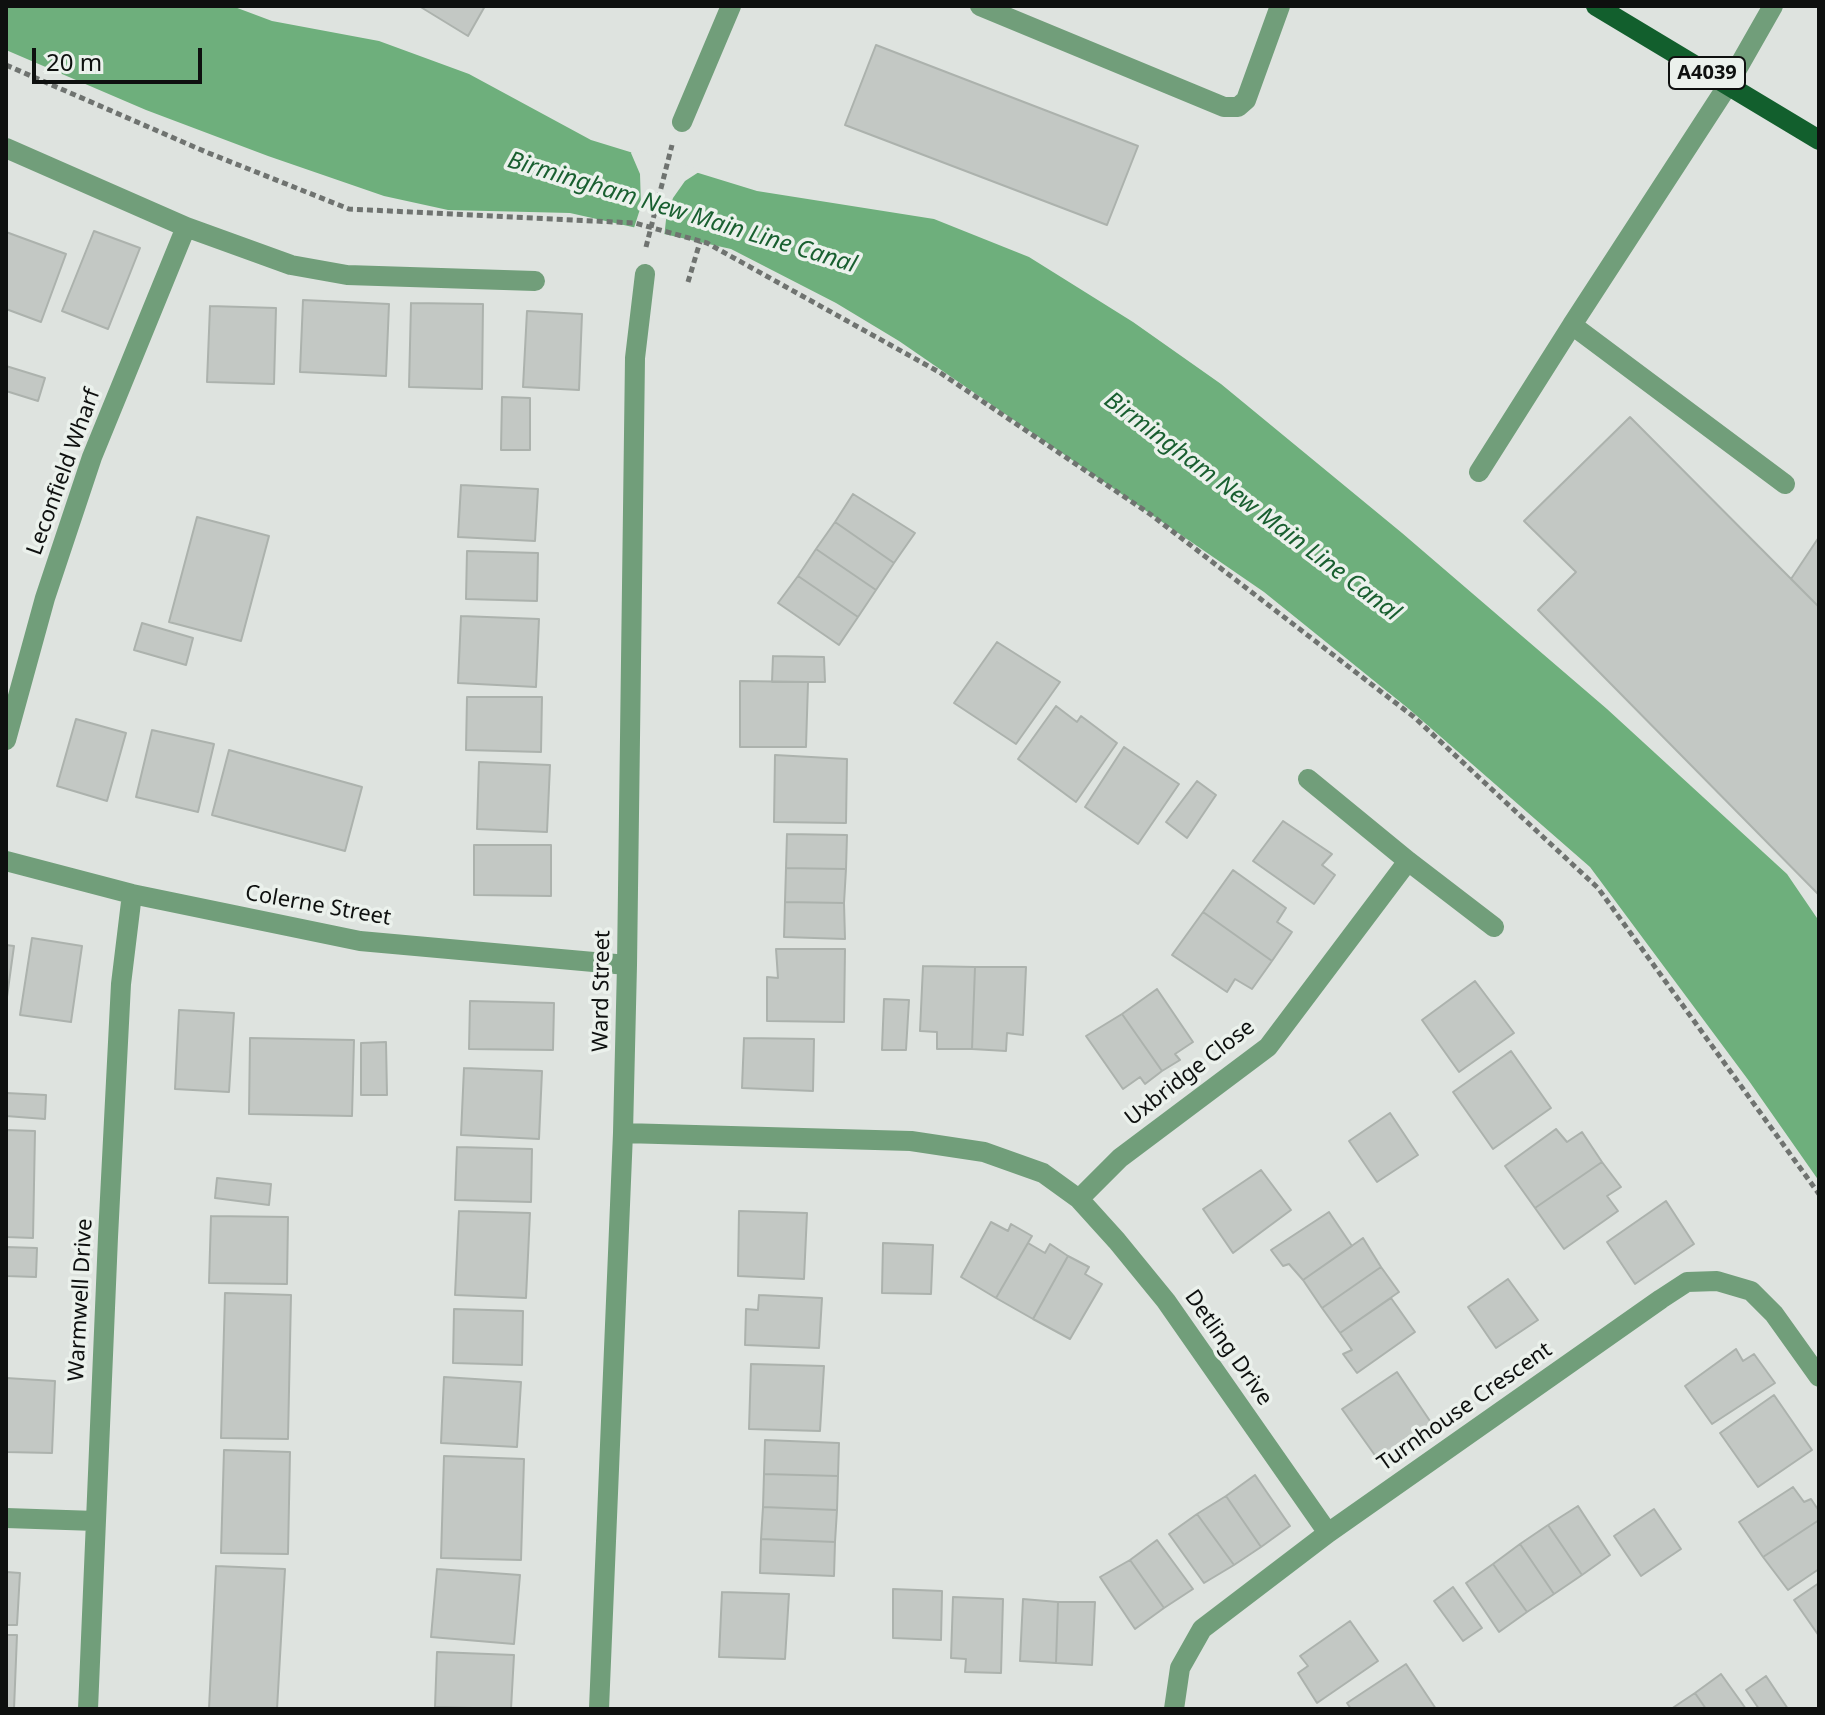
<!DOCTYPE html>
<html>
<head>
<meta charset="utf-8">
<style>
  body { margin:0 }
  #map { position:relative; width:1825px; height:1715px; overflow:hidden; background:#dee3df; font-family:"Noto Sans",sans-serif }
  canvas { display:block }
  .frame { position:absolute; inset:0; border:8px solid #0e100f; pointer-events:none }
  .scale { position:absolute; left:32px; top:48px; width:170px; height:36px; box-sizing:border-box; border:4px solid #0e100f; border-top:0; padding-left:10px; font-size:24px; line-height:28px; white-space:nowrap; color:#0e100f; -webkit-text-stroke:6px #ebf1ec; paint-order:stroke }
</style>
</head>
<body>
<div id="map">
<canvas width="1825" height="1715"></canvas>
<div class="frame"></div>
<div class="scale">20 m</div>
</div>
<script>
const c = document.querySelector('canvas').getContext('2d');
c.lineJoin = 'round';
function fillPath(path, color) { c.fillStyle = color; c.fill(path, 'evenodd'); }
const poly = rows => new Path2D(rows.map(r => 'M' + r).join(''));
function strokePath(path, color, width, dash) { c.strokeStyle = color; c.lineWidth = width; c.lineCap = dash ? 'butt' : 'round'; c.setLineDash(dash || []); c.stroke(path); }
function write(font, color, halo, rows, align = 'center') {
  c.font = font + ' "Noto Sans",sans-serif'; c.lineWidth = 7; c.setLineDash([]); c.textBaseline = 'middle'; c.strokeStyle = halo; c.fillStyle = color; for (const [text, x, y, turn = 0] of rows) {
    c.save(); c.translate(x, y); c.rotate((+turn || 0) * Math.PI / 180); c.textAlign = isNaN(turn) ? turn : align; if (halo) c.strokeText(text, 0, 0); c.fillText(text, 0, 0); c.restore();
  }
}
const water = poly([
  [6,6,232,6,272,21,379,41,469,74,591,140,757,191,934,219,1029,257,1133,322,1221,384,1402,533,1607,709,1787,874,1819,921,1819,1181,1749,1081,1590,867,1409,709,1264,592,899,341,836,303,731,249,570,213,448,210,384,196,268,156,146,110,6,50]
]);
const pier = poly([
  [633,149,702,170,685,181,673,198,666,220,664,238,633,231,641,206,640,174,631,153]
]);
const building = poly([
  [419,6,485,6,468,36,419,6],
  [876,45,1138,146,1107,225,845,125,876,45],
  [94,231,140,248,108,329,62,311,94,231],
  [6,232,66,254,41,322,6,309,6,232],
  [303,300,389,304,386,376,300,372,303,300],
  [411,303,483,304,482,389,409,387,411,303],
  [210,306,276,308,274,384,207,382,210,306],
  [527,311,582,314,579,390,523,387,527,311],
  [6,366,45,378,38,401,6,391,6,366],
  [502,397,530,398,530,450,501,450,502,397],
  [1630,417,1819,607,1819,895,1538,610,1576,572,1524,521,1630,417],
  [461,485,538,489,535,541,458,537,461,485],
  [853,494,915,533,894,563,835,522,853,494],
  [197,517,269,536,241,641,169,622,197,517],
  [835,522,894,563,876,590,816,549,835,522],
  [1819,537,1819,607,1791,579,1819,537],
  [816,549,876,590,858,617,798,576,816,549],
  [467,551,538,553,537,601,466,599,467,551],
  [798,576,858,617,839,645,778,603,798,576],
  [461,616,539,619,536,687,458,683,461,616],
  [142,623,193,638,186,665,134,650,142,623],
  [997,642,1060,682,1016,744,954,703,997,642],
  [773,656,824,657,825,682,772,682,773,656],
  [740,681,808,682,806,747,740,747,740,681],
  [467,697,542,697,541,752,466,750,467,697],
  [1056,706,1077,722,1081,716,1117,743,1076,802,1018,759,1056,706],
  [76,719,126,733,107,801,57,786,76,719],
  [152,730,214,744,198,812,136,797,152,730],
  [1124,747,1179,784,1138,844,1085,807,1124,747],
  [229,750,362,787,345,851,212,815,229,750],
  [775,755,847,759,846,823,774,822,775,755],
  [479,762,550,765,547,832,477,829,479,762],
  [1197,781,1216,795,1187,838,1166,822,1197,781],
  [1283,821,1332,854,1322,865,1335,875,1314,904,1253,861,1283,821],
  [787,834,847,835,846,869,786,868,787,834],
  [474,845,551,845,551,896,474,895,474,845],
  [786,868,846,869,844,903,785,902,786,868],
  [1233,870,1286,908,1277,922,1292,932,1272,961,1203,912,1233,870],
  [785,902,844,903,845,939,784,937,785,902],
  [1203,912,1272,961,1252,989,1235,979,1227,992,1172,955,1203,912],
  [32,938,82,946,71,1022,20,1015,32,938],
  [6,945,14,946,6,1004,6,945],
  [776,949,845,949,844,1022,767,1021,767,977,778,978,776,949],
  [923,966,975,967,972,1049,937,1049,937,1032,920,1031,923,966],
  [975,967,1026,967,1023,1035,1007,1033,1006,1051,972,1049,975,967],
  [1475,981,1514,1033,1459,1072,1422,1020,1475,981],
  [1157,989,1193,1042,1175,1054,1180,1060,1162,1071,1122,1014,1157,989],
  [884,999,909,1000,906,1050,882,1050,884,999],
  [470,1001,554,1003,553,1050,469,1049,470,1001],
  [179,1010,234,1013,229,1092,175,1089,179,1010],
  [1122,1014,1162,1071,1145,1084,1140,1077,1123,1089,1086,1036,1122,1014],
  [250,1038,354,1040,352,1116,249,1114,250,1038],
  [744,1038,814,1039,813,1091,742,1088,744,1038],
  [386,1042,387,1095,361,1095,361,1043,386,1042],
  [1511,1051,1551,1108,1493,1149,1453,1092,1511,1051],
  [464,1068,542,1071,539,1139,461,1135,464,1068],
  [6,1093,46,1095,45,1119,6,1116,6,1093],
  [1390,1113,1418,1155,1377,1182,1349,1141,1390,1113],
  [1556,1129,1567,1142,1582,1132,1602,1162,1535,1208,1505,1166,1556,1129],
  [6,1130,35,1131,33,1238,6,1237,6,1130],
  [457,1147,532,1149,531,1202,455,1200,457,1147],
  [1602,1162,1621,1187,1607,1196,1618,1211,1564,1249,1535,1208,1602,1162],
  [1261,1170,1291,1210,1233,1253,1203,1209,1261,1170],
  [217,1178,271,1184,269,1205,215,1198,217,1178],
  [1666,1201,1694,1244,1635,1284,1607,1242,1666,1201],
  [459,1211,530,1213,526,1298,455,1295,459,1211],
  [739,1211,807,1213,804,1279,738,1276,739,1211],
  [1329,1212,1352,1246,1303,1280,1289,1264,1283,1266,1271,1250,1329,1212],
  [211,1216,288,1217,287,1284,209,1283,211,1216],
  [991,1222,1008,1231,1011,1224,1032,1236,996,1298,961,1277,991,1222],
  [1363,1238,1381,1267,1322,1308,1303,1280,1363,1238],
  [883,1243,933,1245,931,1294,882,1293,883,1243],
  [1028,1243,1045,1253,1050,1244,1068,1256,1033,1319,996,1298,1028,1243],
  [6,1247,37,1248,36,1277,6,1276,6,1247],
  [1068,1256,1089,1267,1085,1274,1102,1284,1070,1339,1033,1319,1068,1256],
  [1381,1267,1399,1292,1340,1333,1322,1308,1381,1267],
  [1508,1279,1538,1320,1496,1348,1468,1307,1508,1279],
  [225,1293,291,1295,288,1439,221,1438,225,1293],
  [759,1295,822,1298,819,1348,745,1345,746,1309,758,1310,759,1295],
  [1391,1298,1415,1332,1357,1373,1343,1354,1352,1350,1340,1333,1391,1298],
  [454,1309,523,1311,522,1365,453,1363,454,1309],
  [1736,1349,1743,1361,1754,1354,1775,1383,1712,1424,1685,1386,1736,1349],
  [751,1364,824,1366,820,1431,749,1429,751,1364],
  [1397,1372,1432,1424,1379,1461,1342,1409,1397,1372],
  [444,1377,521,1382,517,1447,441,1443,444,1377],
  [6,1378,55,1381,52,1453,6,1452,6,1378],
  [1774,1395,1812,1450,1758,1487,1720,1433,1774,1395],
  [765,1440,839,1443,838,1476,764,1474,765,1440],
  [224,1450,290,1452,288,1554,221,1553,224,1450],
  [444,1456,524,1459,521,1560,441,1558,444,1456],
  [764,1474,838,1476,837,1510,763,1507,764,1474],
  [1255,1475,1290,1526,1261,1547,1226,1496,1255,1475],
  [1793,1487,1804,1502,1811,1499,1819,1511,1819,1520,1763,1557,1739,1522,1793,1487],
  [1226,1496,1261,1547,1234,1565,1197,1514,1226,1496],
  [1578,1506,1610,1555,1582,1575,1548,1525,1578,1506],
  [763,1507,837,1510,835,1542,761,1539,763,1507],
  [1654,1509,1681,1549,1641,1576,1614,1536,1654,1509],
  [1197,1514,1234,1565,1204,1583,1169,1534,1197,1514],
  [1819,1520,1819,1569,1788,1590,1763,1557,1819,1520],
  [1548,1525,1582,1575,1554,1594,1520,1544,1548,1525],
  [761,1539,835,1542,834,1576,760,1573,761,1539],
  [1157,1540,1193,1589,1164,1608,1130,1560,1157,1540],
  [1520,1544,1554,1594,1527,1612,1493,1564,1520,1544],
  [1130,1560,1164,1608,1135,1629,1100,1577,1130,1560],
  [1493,1564,1527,1612,1499,1632,1466,1583,1493,1564],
  [216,1566,285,1569,277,1709,209,1709,216,1566],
  [437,1569,520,1575,514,1644,431,1637,437,1569],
  [6,1572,20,1573,17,1625,6,1625,6,1572],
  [1819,1583,1819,1636,1794,1600,1819,1583],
  [1453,1587,1482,1628,1463,1641,1434,1601,1453,1587],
  [893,1589,942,1591,941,1640,893,1638,893,1589],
  [722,1592,789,1594,785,1659,719,1657,722,1592],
  [953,1597,1003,1599,1001,1673,965,1672,966,1659,951,1658,953,1597],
  [1023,1599,1058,1602,1056,1663,1020,1661,1023,1599],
  [1058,1602,1095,1602,1092,1665,1056,1663,1058,1602],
  [1350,1621,1378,1661,1317,1703,1298,1673,1308,1666,1300,1656,1350,1621],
  [6,1635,17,1635,14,1709,6,1709,6,1635],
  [437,1652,514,1655,511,1709,435,1707,437,1652],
  [1406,1664,1436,1709,1351,1709,1347,1703,1406,1664],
  [1721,1674,1746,1709,1706,1709,1695,1693,1721,1674],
  [1766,1676,1788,1709,1759,1709,1746,1690,1766,1676],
  [1695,1693,1706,1709,1671,1709,1695,1693]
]);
const path = poly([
  [6,65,206,152,349,209,635,223,707,243,939,372,1150,514,1414,717,1598,888,1819,1194],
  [688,282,700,242]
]);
const lane = poly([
  [980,6,1224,107,1238,107,1246,100,1280,6],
  [1773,6,1728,85,1572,325,1785,484],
  [1479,472,1572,325]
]);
const street = poly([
  [682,122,731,6],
  [6,148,186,227,291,265,347,275,535,281],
  [6,740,45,598,92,457,186,227],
  [1308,779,1408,861,1494,927],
  [6,861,132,894,360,941,627,965],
  [623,1133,911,1141,984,1152,1043,1173,1079,1199,1117,1241,1166,1301,1328,1533],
  [1079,1199,1120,1158,1268,1047,1408,861],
  [6,1518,96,1521],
  [88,1709,108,1237,121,984,132,894],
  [599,1709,623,1133,627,965,635,358,645,274],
  [1174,1709,1180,1668,1202,1629,1328,1533,1661,1299,1687,1282,1717,1281,1751,1291,1774,1314,1819,1377]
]);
const primary = poly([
  [1596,6,1819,140]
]);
const pathBridge = poly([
  [646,247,672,145]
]);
const shields = [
  [1707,73,76]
];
const shieldNames = [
  ["A4039",1707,73]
];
const streetNames = [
  ["Leconfield Wharf",64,472,-70],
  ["Colerne Street",318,906,10],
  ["Ward Street",602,991,-89],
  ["Uxbridge Close",1190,1073,-38],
  ["Warmwell Drive",81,1300,-87],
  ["Detling Drive",1228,1348,55],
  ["Turnhouse Crescent",1465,1407,-35]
];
const waterNames = [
  ["Birmingham New Main Line Canal",682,213,17],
  ["Birmingham New Main Line Canal",1252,507,37]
];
fillPath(water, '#6eaf7c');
fillPath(pier, '#dee3df');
fillPath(building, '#c3c8c4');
strokePath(building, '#acb2ad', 2);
strokePath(path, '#6f7370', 5, [6, 4]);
strokePath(lane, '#719e7a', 20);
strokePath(street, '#719e7a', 20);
strokePath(primary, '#125f2d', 20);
strokePath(pathBridge, '#6f7370', 5, [6, 4]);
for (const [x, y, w] of shields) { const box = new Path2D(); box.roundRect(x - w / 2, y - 16, w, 32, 6); c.fillStyle = '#ebf1ec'; c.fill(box); strokePath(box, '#0e100f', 2); }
write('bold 20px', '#0e100f', null, shieldNames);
write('22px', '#0e100f', '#ebf1ec', streetNames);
write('italic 24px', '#195f30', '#ebf1ec', waterNames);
</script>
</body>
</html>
